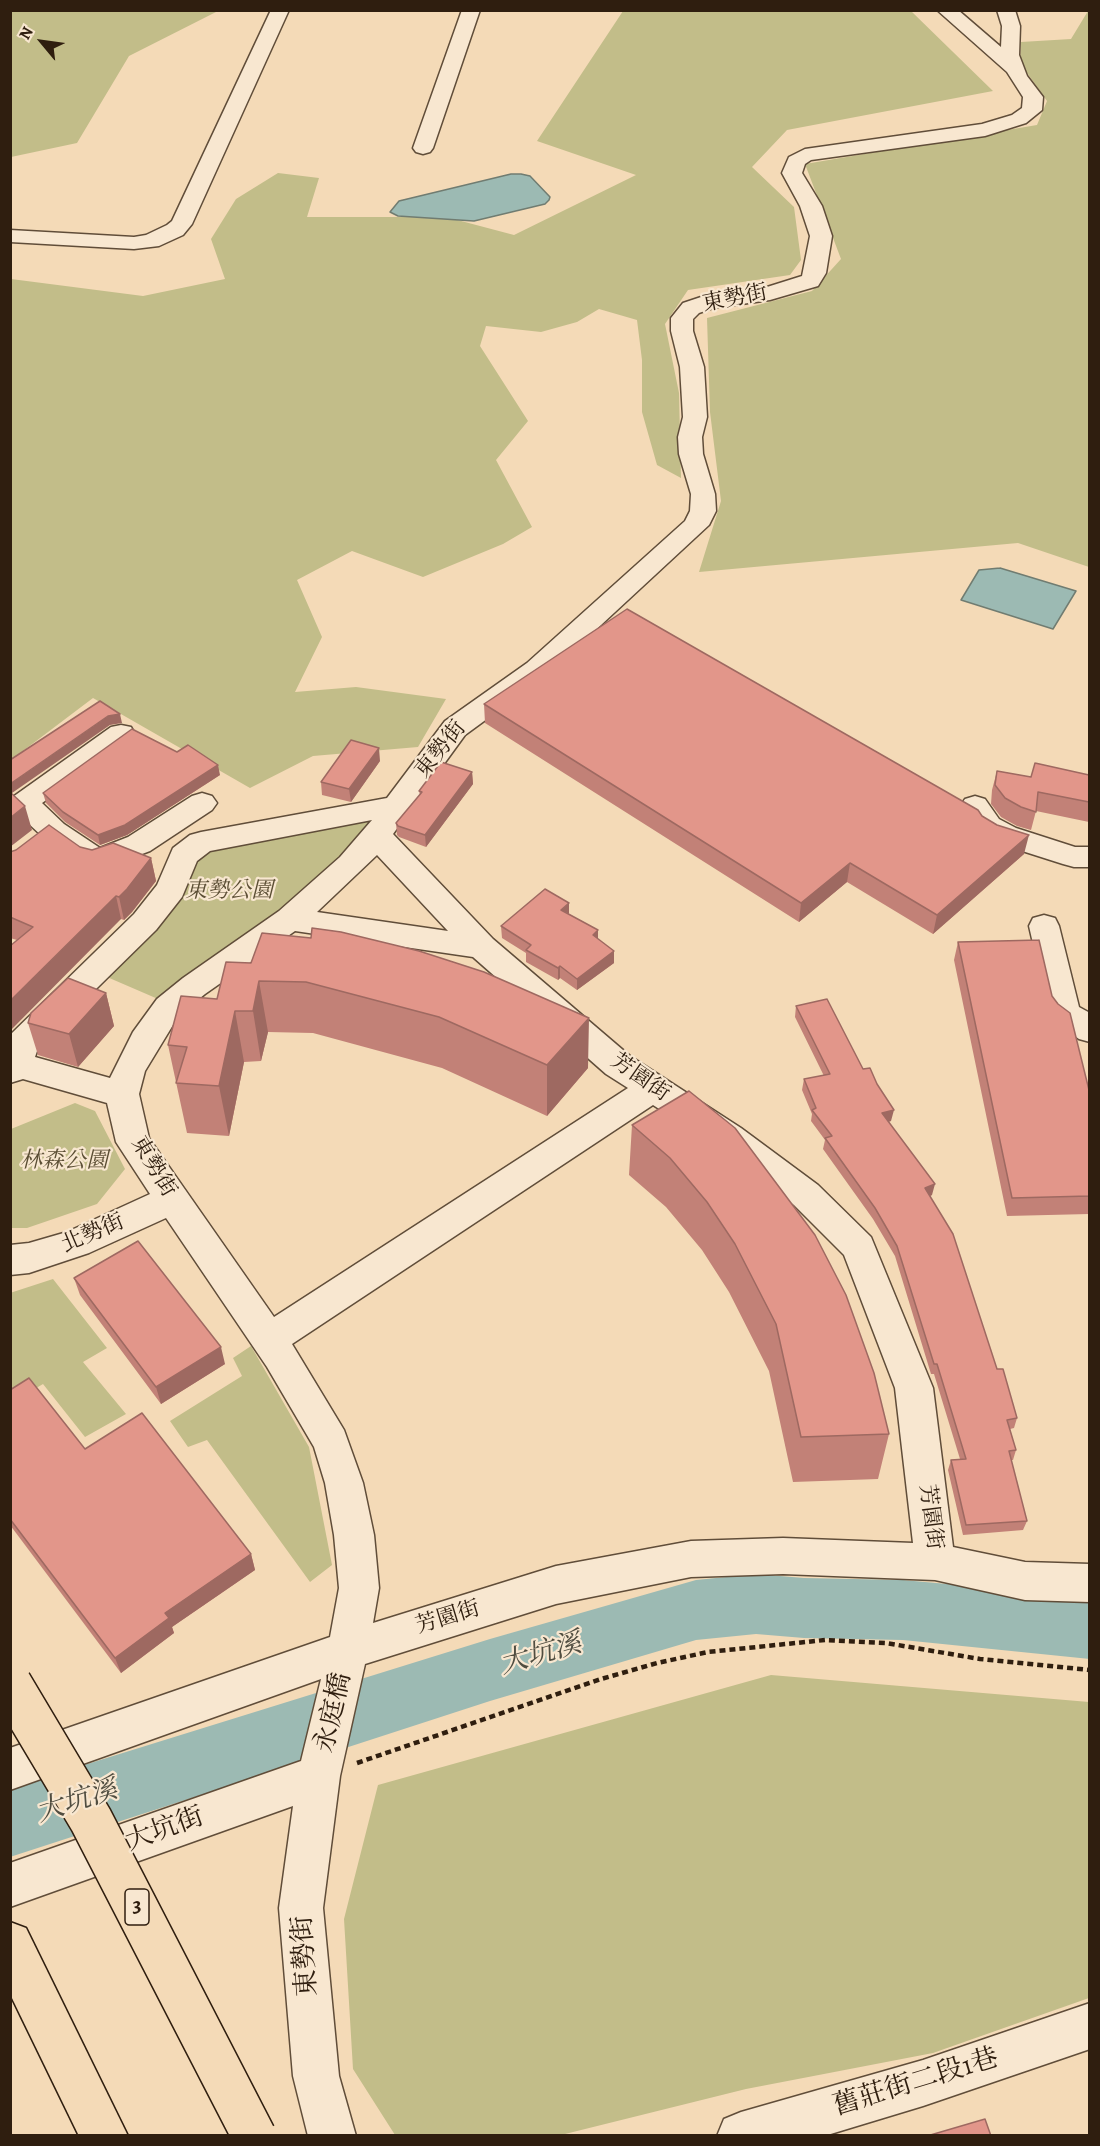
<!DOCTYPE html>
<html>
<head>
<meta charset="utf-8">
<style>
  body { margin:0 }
  #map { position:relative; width:1100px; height:2146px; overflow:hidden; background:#f4dab7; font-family:Alegreya,serif }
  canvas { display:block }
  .frame { position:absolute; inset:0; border:12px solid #2f1e0f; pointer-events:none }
  .north { position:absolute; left:12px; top:12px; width:60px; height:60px; -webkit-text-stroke:4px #f8e7d0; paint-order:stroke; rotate:299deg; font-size:16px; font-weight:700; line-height:24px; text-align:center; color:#2f1e0f }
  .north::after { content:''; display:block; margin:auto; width:21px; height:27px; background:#2f1e0f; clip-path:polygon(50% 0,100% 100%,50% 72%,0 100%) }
</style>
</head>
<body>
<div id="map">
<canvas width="1100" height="2146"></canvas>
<div class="frame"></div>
<div class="north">N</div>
</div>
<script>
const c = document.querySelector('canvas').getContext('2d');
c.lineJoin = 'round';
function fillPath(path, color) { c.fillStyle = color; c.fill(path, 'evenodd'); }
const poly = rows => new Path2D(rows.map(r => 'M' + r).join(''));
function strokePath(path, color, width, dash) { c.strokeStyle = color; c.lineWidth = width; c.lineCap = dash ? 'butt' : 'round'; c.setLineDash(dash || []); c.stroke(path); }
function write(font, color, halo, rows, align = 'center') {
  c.font = font + ' Alegreya,"Noto Serif TC",serif'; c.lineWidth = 4.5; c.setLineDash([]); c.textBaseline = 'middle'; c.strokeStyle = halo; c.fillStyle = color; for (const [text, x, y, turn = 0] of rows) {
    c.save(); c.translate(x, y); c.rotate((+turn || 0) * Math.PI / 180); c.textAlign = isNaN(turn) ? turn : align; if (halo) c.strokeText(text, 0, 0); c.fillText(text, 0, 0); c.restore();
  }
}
const green = poly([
  [10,11,11,10,218,11,129,56,77,143,11,157],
  [623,11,911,11,993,91,787,130,752,167,794,207,801,260,790,275,688,290,665,324,679,393,681,478,657,465,642,412,642,360,637,320,599,309,577,322,541,332,486,326,480,346,528,421,496,460,532,527,503,544,423,577,352,551,297,580,322,637,295,692,356,687,446,699,418,747,313,756,250,788,93,698,11,760,11,279,143,296,225,279,211,239,236,199,278,173,319,178,307,217,446,217,514,235,636,175,537,141],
  [1088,11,1089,11,1089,567,1018,543,699,572,721,501,710,412,707,318,812,291,841,259,805,164,1037,125,1047,101,1020,63,1021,42,1071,39],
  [378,815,355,848,282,909,158,999,107,977,191,861,207,848],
  [75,1103,95,1111,125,1169,97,1204,27,1228,11,1228,11,1129],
  [53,1279,107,1348,83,1362,126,1414,85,1437,43,1384,11,1403,10,1293],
  [251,1346,309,1447,332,1565,310,1582,207,1440,188,1447,170,1421,242,1376,233,1358],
  [771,1675,1089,1702,1089,1998,933,2053,746,2089,561,2135,395,2135,353,2069,344,1919,378,1785]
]);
const water = poly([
  [511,174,521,174,530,176,550,197,549,200,545,204,474,221,398,216,390,212,399,201,511,174],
  [1000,568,1076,591,1053,629,961,600,979,570,1000,568]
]);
const river = poly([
  [756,1574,804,1578,903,1580,1090,1597,1090,1659,903,1640,804,1638,756,1634,696,1640,490,1701,10,1857,10,1788,490,1639,696,1580,756,1574]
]);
const path = poly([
  [357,1763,601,1679,657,1663,708,1652,825,1640,886,1643,980,1659,1090,1670]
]);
const minor = poly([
  [271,10,289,10,192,224,183,235,159,246,134,249,10,242,10,230,134,237,146,235,167,225,172,221,271,10],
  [462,10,480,10,433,148,430,152,423,154,416,152,413,148,462,10],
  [937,10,958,10,1001,47,1002,26,997,10,1015,10,1020,26,1019,55,1027,76,1043,97,1042,110,1026,123,985,136,811,160,805,164,802,173,822,206,832,236,826,273,818,286,770,300,713,308,699,313,693,319,693,331,704,367,707,417,702,437,703,454,715,494,716,511,709,525,547,675,465,735,393,834,493,939,630,1056,741,1128,818,1185,871,1237,933,1388,953,1547,1025,1562,1090,1564,1090,1602,1025,1600,935,1580,783,1574,691,1577,556,1604,365,1664,340,1776,323,1908,339,2076,356,2136,308,2136,293,2076,279,1908,293,1806,10,1907,10,1863,301,1761,321,1679,10,1790,10,1748,330,1637,339,1588,334,1535,325,1483,314,1447,267,1367,166,1218,89,1253,29,1273,10,1275,10,1245,29,1243,67,1232,150,1194,116,1142,107,1103,23,1079,10,1083,10,1035,134,914,157,885,173,848,190,835,201,832,387,798,445,721,527,663,685,521,690,511,691,494,679,454,678,437,683,417,680,367,671,331,671,318,683,303,701,297,767,287,802,276,810,236,800,206,782,173,789,157,805,149,982,124,1012,115,1022,108,1023,97,1007,72,937,10],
  [372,820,340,857,279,911,183,978,157,999,133,1032,110,1078,35,1057,39,1045,156,930,182,897,197,861,210,851,372,820],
  [377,855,448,931,317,912,377,855],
  [295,931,473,957,606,1074,628,1088,274,1317,149,1138,139,1094,145,1071,179,1015,205,994,295,931],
  [653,1105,717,1146,794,1205,844,1255,895,1388,913,1543,783,1538,691,1541,556,1566,373,1623,379,1588,374,1535,363,1483,344,1430,292,1344,653,1105],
  [121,725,131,727,135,734,131,741,42,803,64,824,100,848,128,837,192,796,202,793,212,796,217,803,212,810,150,851,97,871,86,868,44,838,13,809,10,799,111,727,121,725],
  [975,796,985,799,999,819,1016,828,1075,847,1090,847,1090,867,1074,867,1063,864,994,842,979,833,960,806,965,799,975,796],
  [1044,915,1055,918,1059,926,1079,1007,1090,1013,1090,1042,1079,1039,1054,1021,1049,1013,1029,926,1033,918,1044,915],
  [1090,2003,1090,2049,923,2106,824,2136,717,2136,724,2119,741,2112,923,2060,1090,2003]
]);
const highway = poly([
  [10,1922,26,1928,128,2136,79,2136,10,1994,10,1922]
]);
const highwayBridge = poly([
  [10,1684,91,1820,254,2136]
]);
const wall = poly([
  [484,704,982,816,1024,854,933,934,847,882,799,922,485,723],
  [380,761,351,802,322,795,321,782],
  [997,771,1031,777,1089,775,1089,822,1036,811,1031,830,1017,826,1001,817,991,804,992,790],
  [472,772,473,784,426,847,399,837,397,835,396,823,420,795,419,791],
  [220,775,127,835,100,845,65,822,46,803,43,793],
  [80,847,92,850,151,858,156,881,132,912,124,920,121,919,17,940,10,938,10,852],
  [569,914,598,930,598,939,614,951,614,963,577,990,560,978,558,980,526,962,526,953,502,938,501,926],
  [311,938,588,1068,547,1116,442,1068,313,1033,268,1032,261,1061,244,1062,229,1136,187,1133,168,1045,217,999,251,963],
  [958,942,1052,996,1089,1090,1089,1214,1007,1216,954,960],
  [106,993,114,1026,78,1067,38,1055,28,1023],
  [796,1006,891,1121,888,1122,932,1195,930,1196,997,1369,1017,1418,1014,1428,1010,1429,1016,1450,1013,1460,1011,1460,1027,1521,1023,1530,963,1535,948,1470,951,1460,960,1459,934,1374,931,1374,895,1256,873,1219,823,1149,825,1140,811,1121,812,1114,802,1090,804,1079,824,1076,795,1017],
  [689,1091,889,1434,878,1479,793,1482,769,1371,729,1292,702,1250,666,1207,629,1175,632,1125],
  [74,1278,225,1364,161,1404,80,1295],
  [10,1390,85,1449,251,1554,255,1570,172,1627,174,1633,121,1673,10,1525]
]);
const shadedWall = poly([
  [120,714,122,723,110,725,12,793,10,784,108,716],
  [379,748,380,761,351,802,349,789],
  [218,765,220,775,127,835,100,845,98,835],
  [472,772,473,784,426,847,425,835],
  [25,806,32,830,10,847,10,818],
  [1029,835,1024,854,933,934,937,915],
  [151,858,156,881,132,912,124,920,119,897],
  [850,863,847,882,799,922,801,903],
  [116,896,121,919,10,1031,10,1001],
  [569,903,569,914,561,910],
  [598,930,598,942,593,935],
  [614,951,614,963,577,990,577,979],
  [560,966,560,978,558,980,558,968],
  [259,981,268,1032,261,1061,253,1011],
  [106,993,114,1026,78,1067,69,1034],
  [235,1011,244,1062,229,1136,219,1086],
  [589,1018,588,1068,547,1116,547,1065],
  [894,1110,891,1121,880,1124,882,1113],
  [935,1184,932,1195,923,1199,925,1188],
  [221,1347,225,1364,161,1404,156,1387],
  [251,1554,255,1570,172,1627,174,1633,121,1673,115,1658,165,1613]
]);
const building = poly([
  [627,609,978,810,982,816,997,825,1029,835,937,915,850,863,801,903,484,704,627,609],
  [100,701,120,714,108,716,10,784,10,760,100,701],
  [132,729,177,752,188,745,218,765,125,825,98,835,63,812,43,793,132,729],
  [351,740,379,748,349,789,321,782,351,740],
  [441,762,472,772,425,835,398,826,396,823,422,792,419,791,441,762],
  [1035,763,1089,775,1089,802,1038,792,1036,812,1021,807,1005,798,995,785,997,771,1031,777,1035,763],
  [10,792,25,806,10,818,10,792],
  [49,825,80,847,92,850,113,843,151,858,127,889,119,897,116,896,10,1001,10,946,33,927,10,917,10,852,16,850,49,825],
  [545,889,569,903,561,910,598,930,593,935,614,951,577,979,560,966,558,968,526,950,531,945,501,926,545,889],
  [312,928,341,932,419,951,484,972,589,1018,547,1065,439,1017,306,982,259,981,253,1011,235,1011,219,1086,176,1083,187,1047,168,1045,181,996,217,999,226,962,251,963,262,933,311,938,312,928],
  [1039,940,1052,996,1058,1004,1070,1013,1089,1090,1089,1196,1012,1198,958,942,1039,940],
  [68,978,106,993,69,1034,28,1023,31,1013,68,978],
  [827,999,863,1069,870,1068,877,1084,894,1110,882,1113,935,1184,925,1188,953,1234,997,1369,1003,1369,1017,1418,1007,1420,1016,1450,1009,1451,1027,1521,966,1525,951,1460,966,1459,937,1364,934,1364,897,1246,875,1208,825,1138,832,1136,812,1110,816,1108,804,1079,830,1074,796,1006,827,999],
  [689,1091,735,1128,815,1235,846,1295,874,1373,889,1434,801,1437,776,1324,735,1244,707,1202,670,1158,632,1125,689,1091],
  [138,1241,221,1347,156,1387,74,1278,138,1241],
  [29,1378,85,1449,142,1413,251,1554,165,1613,169,1618,115,1658,10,1519,10,1390,29,1378],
  [985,2119,991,2136,927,2136,985,2119]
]);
const shields = [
  [137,1907,24]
];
const shieldNames = [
  ["3",137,1907]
];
const streetNames = [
  ["東勢街",735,299,-11],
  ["東勢街",441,750,-51],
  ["芳園街",640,1078,35],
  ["東勢街",153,1167,59],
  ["北勢街",93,1234,-23],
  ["芳園街",930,1517,83],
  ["芳園街",448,1618,-17]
];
const parkNames = [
  ["東勢公園",229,892],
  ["林森公園",64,1162]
];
const nearStreetnames = [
  ["永庭橋",334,1713,-77],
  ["大坑街",165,1830,-20],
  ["東勢街",306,1956,-94],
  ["舊莊街二段1巷",916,2083,-17]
];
const nearWaternames = [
  ["大坑溪",541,1655,-16],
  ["大坑溪",77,1802,-18]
];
fillPath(green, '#c2bd89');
fillPath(water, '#9cbab3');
strokePath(water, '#707c71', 1.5);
fillPath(river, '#9cbab3');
strokePath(minor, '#604d39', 3);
strokePath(highway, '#2f1e0f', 3);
strokePath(path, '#2f1e0f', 4.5, [6, 4]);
fillPath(minor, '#f8e7d0');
fillPath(highway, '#f4dab7');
strokePath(highwayBridge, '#2f1e0f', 46, []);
strokePath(highwayBridge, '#f4dab7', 43);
fillPath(wall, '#c28177');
fillPath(shadedWall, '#9e6961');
fillPath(building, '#e2968a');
strokePath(building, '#9e6961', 1.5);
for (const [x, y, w] of shields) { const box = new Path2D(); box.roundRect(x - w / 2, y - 18, w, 36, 4.5); c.fillStyle = '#f8e7d0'; c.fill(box); strokePath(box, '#2f1e0f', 1.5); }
write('bold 21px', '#2f1e0f', null, shieldNames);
write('22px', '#2f1e0f', '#f8e7d0', streetNames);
write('italic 22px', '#5b4e34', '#f8e7d0', parkNames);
write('27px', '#2f1e0f', '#f8e7d0', nearStreetnames);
write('italic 28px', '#504d40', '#f8e7d0', nearWaternames);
</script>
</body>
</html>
